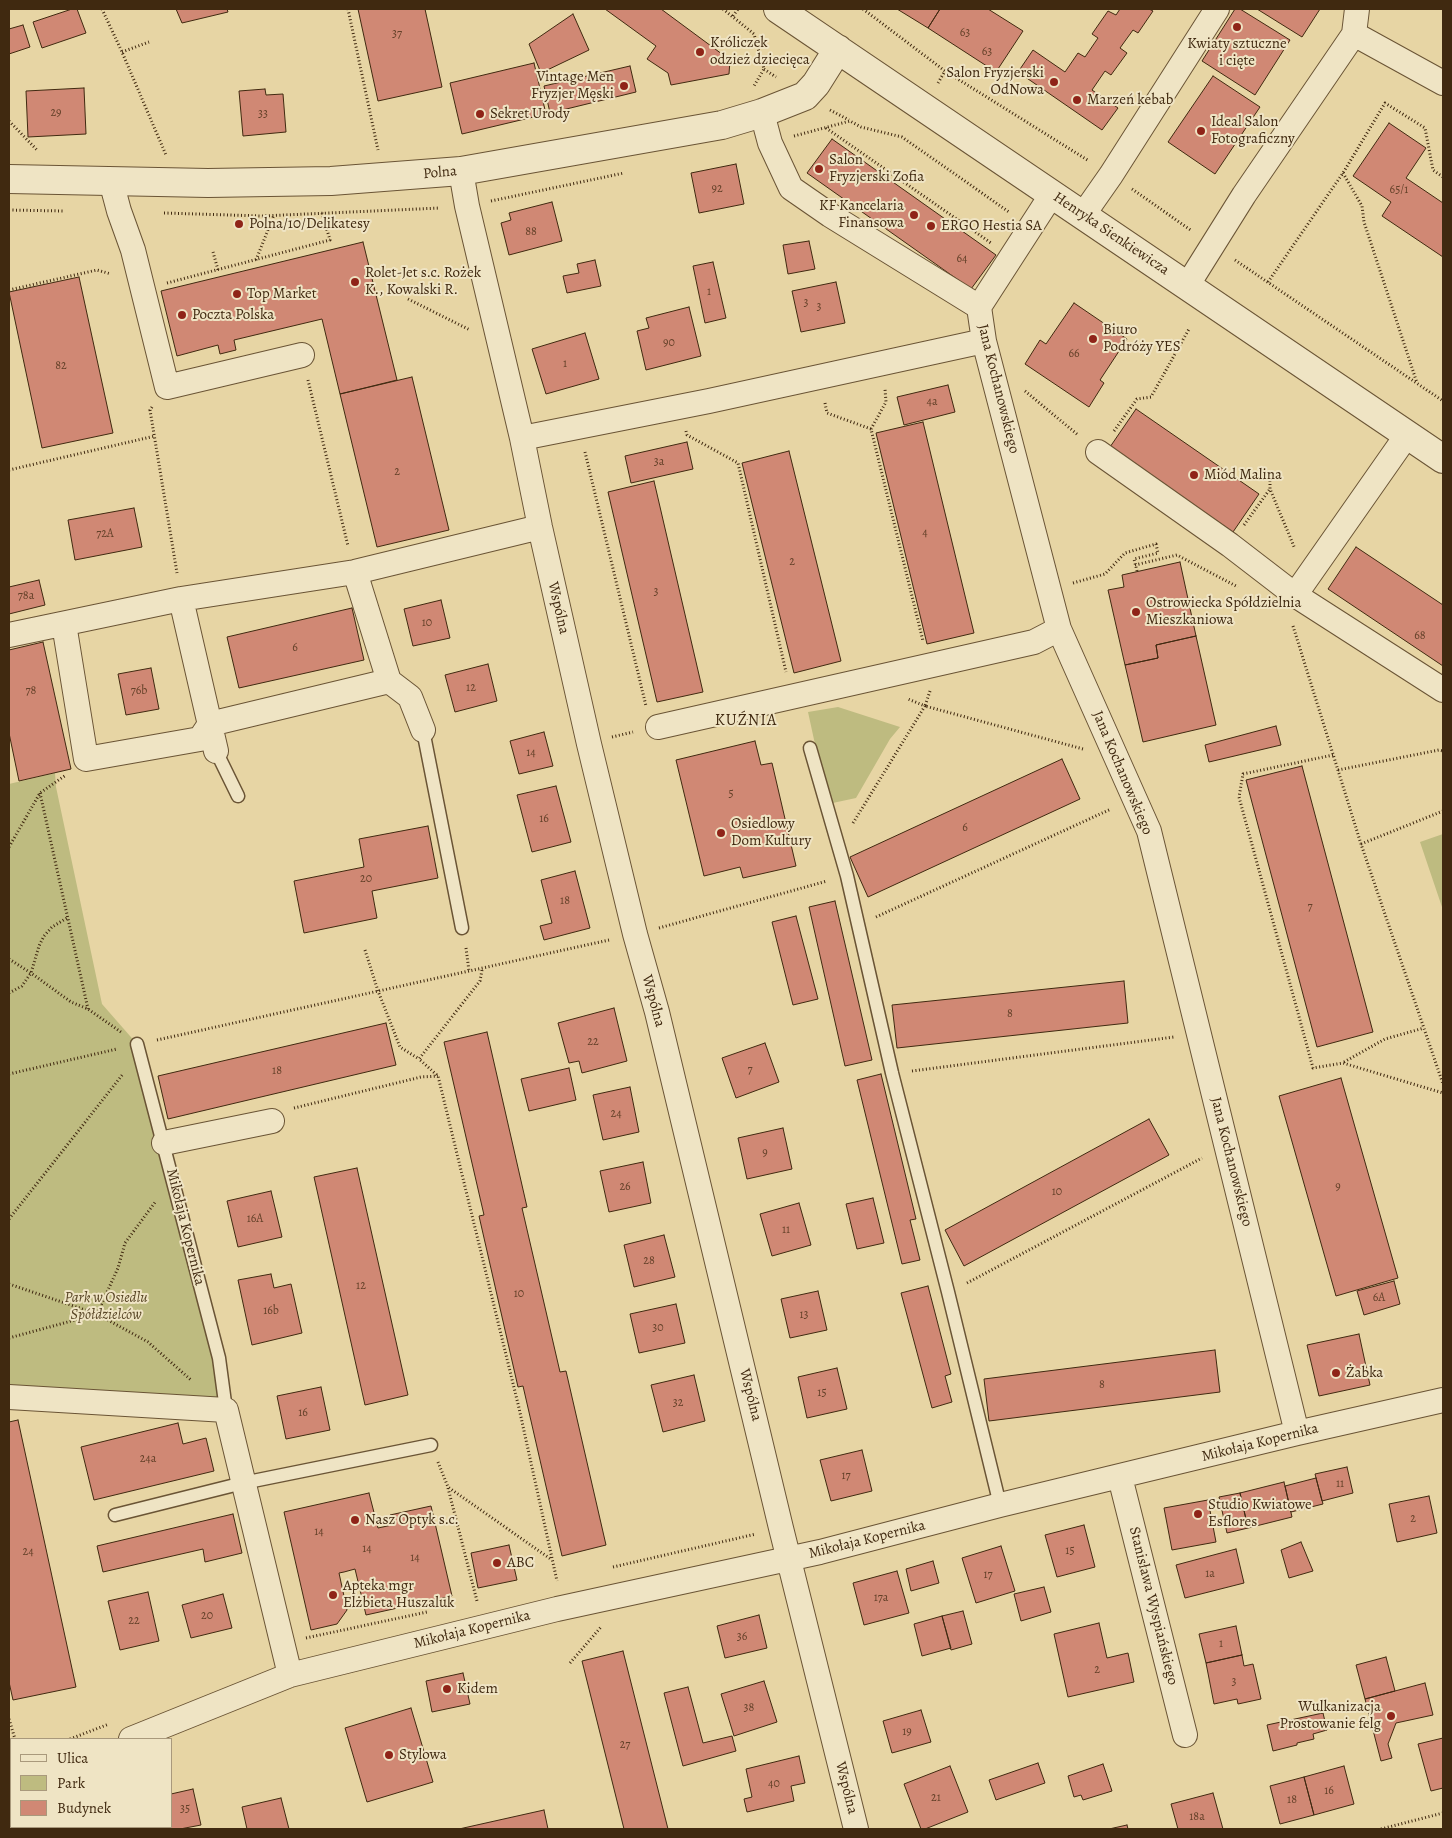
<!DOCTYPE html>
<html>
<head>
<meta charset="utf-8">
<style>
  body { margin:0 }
  #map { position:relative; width:1452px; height:1838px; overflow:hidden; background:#e7d5a4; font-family:Alegreya,serif }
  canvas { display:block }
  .frame { position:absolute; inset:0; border:10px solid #402910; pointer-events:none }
  .legend { position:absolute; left:10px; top:1738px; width:162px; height:90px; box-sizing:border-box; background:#efe4c4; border:1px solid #a9997c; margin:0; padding:6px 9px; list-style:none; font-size:15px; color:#402910 }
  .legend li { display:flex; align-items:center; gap:10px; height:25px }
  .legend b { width:25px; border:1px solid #a9997c }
</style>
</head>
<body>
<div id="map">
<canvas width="1452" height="1838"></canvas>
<div class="frame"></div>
<ul class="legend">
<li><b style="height:6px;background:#efe4c4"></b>Ulica</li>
<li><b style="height:14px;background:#bebb80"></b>Park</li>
<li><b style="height:14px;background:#d08874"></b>Budynek</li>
</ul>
</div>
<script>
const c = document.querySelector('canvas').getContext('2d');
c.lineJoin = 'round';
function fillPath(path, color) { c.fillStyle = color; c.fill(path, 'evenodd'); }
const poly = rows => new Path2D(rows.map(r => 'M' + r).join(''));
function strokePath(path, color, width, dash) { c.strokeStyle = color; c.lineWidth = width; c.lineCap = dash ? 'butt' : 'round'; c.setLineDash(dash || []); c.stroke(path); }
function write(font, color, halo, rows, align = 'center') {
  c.font = font + ' Alegreya,serif'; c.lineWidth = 4; c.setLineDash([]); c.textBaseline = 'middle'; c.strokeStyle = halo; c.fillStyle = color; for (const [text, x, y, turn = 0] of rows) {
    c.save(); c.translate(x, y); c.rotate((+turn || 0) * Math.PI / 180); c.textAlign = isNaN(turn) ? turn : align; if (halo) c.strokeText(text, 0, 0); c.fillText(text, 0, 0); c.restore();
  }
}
const green = poly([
  [838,707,900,727,890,739,856,798,828,804,808,712],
  [55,773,56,787,102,1004,137,1044,226,1410,9,1397,9,784],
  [1443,834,1443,910,1420,842]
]);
const building = poly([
  [72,9,77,9,86,33,42,48,33,22,72,9],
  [176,9,227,9,228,12,182,23,176,9],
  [358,9,425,9,442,87,378,101,358,9],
  [605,9,661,9,730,60,729,74,671,85,668,73,647,59,656,46,605,9],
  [897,9,940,9,928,28,897,9],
  [940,9,988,9,1023,31,996,72,928,28,940,9],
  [1120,9,1149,9,1153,11,1138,33,1133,30,1120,48,1127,53,1111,75,1105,71,1092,90,1118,108,1102,130,1018,72,1033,50,1065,72,1078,53,1085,57,1098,38,1092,34,1108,11,1116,15,1120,9],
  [1235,9,1240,9,1290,40,1255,95,1202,61,1235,9],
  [1257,9,1320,9,1302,37,1257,9],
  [573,14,589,50,541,73,529,44,573,14],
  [23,25,30,47,9,54,9,29,23,25],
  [534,63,546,114,462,134,450,83,534,63],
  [630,66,636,92,550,113,544,86,630,66],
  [1213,76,1260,107,1215,174,1168,142,1213,76],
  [84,88,86,134,28,137,26,91,84,88],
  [265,89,266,95,283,94,286,132,243,136,239,91,265,89],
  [1389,123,1426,148,1406,178,1443,203,1443,257,1382,216,1391,202,1353,176,1389,123],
  [832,139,996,255,971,289,807,173,832,139],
  [736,164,744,204,699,213,691,173,736,164],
  [552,202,562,241,509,255,501,223,511,220,509,213,552,202],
  [809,241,815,269,788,274,783,245,809,241],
  [363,242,397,380,340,394,322,319,234,340,236,350,220,354,218,345,177,356,161,291,363,242],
  [595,260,601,286,567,293,563,276,579,273,577,264,595,260],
  [713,262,726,318,705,323,693,266,713,262],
  [79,277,113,433,42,448,9,292,79,277],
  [836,282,845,323,801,332,792,291,836,282],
  [1074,303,1127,339,1100,380,1104,383,1089,407,1025,364,1040,340,1046,344,1074,303],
  [689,307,701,356,646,370,637,331,649,328,646,318,689,307],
  [585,333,599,379,546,394,532,349,585,333],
  [412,377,449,530,377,547,340,394,412,377],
  [948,385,955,412,904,425,897,397,948,385],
  [1136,409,1259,494,1233,532,1110,447,1136,409],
  [923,422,974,633,927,644,876,433,923,422],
  [687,442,693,469,631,483,625,456,687,442],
  [789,451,841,661,794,673,742,463,789,451],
  [654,481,703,692,657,702,608,492,654,481],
  [134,508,142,547,75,560,68,520,134,508],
  [1356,547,1443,605,1443,666,1328,589,1356,547],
  [1180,562,1196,636,1156,645,1158,658,1125,665,1108,590,1124,587,1122,575,1180,562],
  [39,580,45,605,9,614,9,587,39,580],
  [441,600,450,638,413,646,404,609,441,600],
  [352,608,364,660,239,688,227,637,352,608],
  [1196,636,1216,725,1143,742,1125,665,1158,658,1156,645,1196,636],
  [43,642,71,769,19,781,9,733,9,650,43,642],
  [488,664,497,701,455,712,445,675,488,664],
  [151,668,159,709,126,715,118,674,151,668],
  [1276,726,1281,745,1209,762,1205,745,1276,726],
  [544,732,553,766,519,774,510,741,544,732],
  [755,741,761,765,772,763,796,866,743,878,740,867,704,876,676,760,755,741],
  [1062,759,1080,799,868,897,850,857,1062,759],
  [1302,766,1373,1032,1317,1047,1246,780,1302,766],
  [556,786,571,842,532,852,517,795,556,786],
  [428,826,438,878,372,891,377,918,304,933,294,881,364,867,359,839,428,826],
  [575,871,590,928,544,940,540,926,552,923,541,880,575,871],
  [835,901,872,1060,845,1066,809,907,835,901],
  [796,916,818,999,793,1005,772,922,796,916],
  [1124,981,1128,1023,897,1048,892,1005,1124,981],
  [614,1008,627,1061,582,1073,579,1061,569,1063,558,1023,614,1008],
  [386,1023,396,1065,168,1119,158,1076,386,1023],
  [487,1032,527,1207,522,1208,560,1372,566,1371,606,1545,562,1556,523,1386,518,1387,479,1216,484,1215,444,1042,487,1032],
  [765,1043,779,1082,736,1098,722,1058,765,1043],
  [569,1068,576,1100,529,1111,521,1079,569,1068],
  [881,1074,916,1219,910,1220,920,1260,902,1264,857,1080,881,1074],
  [1341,1078,1398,1278,1336,1296,1279,1096,1341,1078],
  [630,1087,639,1132,603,1140,593,1095,630,1087],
  [1149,1119,1169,1155,964,1266,945,1230,1149,1119],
  [783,1128,792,1169,747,1179,738,1138,783,1128],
  [643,1162,651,1203,609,1212,600,1171,643,1162],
  [357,1168,408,1395,365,1405,314,1177,357,1168],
  [271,1191,282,1237,238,1247,227,1201,271,1191],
  [873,1198,884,1243,857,1249,846,1204,873,1198],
  [799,1203,811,1245,772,1256,760,1214,799,1203],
  [664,1235,675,1277,634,1287,624,1245,664,1235],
  [271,1274,274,1288,291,1284,302,1333,252,1345,238,1280,271,1274],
  [1394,1281,1400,1304,1364,1315,1357,1291,1394,1281],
  [928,1286,951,1374,945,1376,952,1402,932,1408,901,1293,928,1286],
  [818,1291,827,1330,790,1338,781,1299,818,1291],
  [676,1304,685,1343,639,1353,630,1314,676,1304],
  [1359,1334,1370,1385,1319,1396,1307,1345,1359,1334],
  [1215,1350,1220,1392,989,1421,984,1379,1215,1350],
  [837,1368,847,1409,807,1418,798,1377,837,1368],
  [694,1375,705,1421,663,1432,651,1385,694,1375],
  [321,1387,330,1430,286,1439,277,1396,321,1387],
  [18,1420,76,1687,13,1700,9,1682,9,1422,18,1420],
  [178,1423,183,1444,206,1438,214,1471,94,1500,81,1447,178,1423],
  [862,1450,872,1491,831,1501,820,1460,862,1450],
  [1347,1467,1353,1493,1322,1501,1315,1474,1347,1467],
  [1316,1478,1323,1504,1291,1512,1285,1486,1316,1478],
  [1284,1482,1292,1517,1248,1528,1240,1493,1284,1482],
  [369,1493,378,1528,392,1525,390,1515,431,1506,452,1596,366,1615,355,1569,344,1572,339,1573,347,1610,337,1624,311,1630,284,1512,369,1493],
  [1240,1493,1248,1528,1227,1533,1219,1497,1240,1493],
  [1429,1496,1437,1533,1397,1542,1389,1504,1429,1496],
  [1208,1500,1216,1542,1172,1550,1164,1508,1208,1500],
  [233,1514,242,1553,205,1562,203,1549,103,1572,97,1546,233,1514],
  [1084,1525,1095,1567,1057,1577,1045,1535,1084,1525],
  [1301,1542,1313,1571,1289,1578,1281,1550,1301,1542],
  [509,1545,517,1580,478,1588,471,1553,509,1545],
  [1001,1546,1015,1591,976,1603,962,1558,1001,1546],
  [1236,1549,1244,1583,1185,1598,1176,1565,1236,1549],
  [933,1561,939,1583,911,1591,906,1569,933,1561],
  [897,1571,909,1613,864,1625,853,1583,897,1571],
  [1044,1587,1051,1612,1021,1621,1014,1594,1044,1587],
  [148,1592,159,1641,120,1650,108,1601,148,1592],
  [223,1594,232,1628,191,1638,182,1605,223,1594],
  [963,1611,972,1644,951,1650,942,1616,963,1611],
  [759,1615,767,1648,725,1658,717,1626,759,1615],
  [942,1616,951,1648,922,1656,914,1624,942,1616],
  [1099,1623,1107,1658,1128,1653,1134,1682,1068,1697,1054,1634,1099,1623],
  [1236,1626,1242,1655,1206,1663,1199,1634,1236,1626],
  [623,1651,668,1829,624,1829,582,1661,623,1651],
  [1242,1655,1244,1666,1253,1664,1261,1699,1238,1704,1237,1699,1214,1704,1206,1663,1242,1655],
  [1386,1657,1395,1691,1365,1699,1356,1665,1386,1657],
  [463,1673,470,1704,432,1712,426,1681,463,1673],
  [764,1681,777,1722,734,1736,721,1694,764,1681],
  [1425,1683,1433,1715,1396,1723,1388,1744,1392,1758,1381,1761,1365,1699,1425,1683],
  [688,1687,703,1743,732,1736,736,1751,683,1766,664,1693,688,1687],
  [411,1708,433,1782,367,1802,345,1728,411,1708],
  [921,1710,931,1742,892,1753,883,1721,921,1710],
  [1323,1713,1327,1730,1313,1734,1314,1739,1297,1743,1297,1745,1273,1751,1267,1725,1323,1713],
  [1443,1738,1443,1788,1431,1791,1418,1744,1443,1738],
  [799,1756,805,1783,791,1786,794,1801,747,1812,744,1799,752,1797,746,1769,799,1756],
  [1038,1763,1045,1783,996,1800,989,1780,1038,1763],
  [1103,1764,1112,1791,1083,1800,1081,1795,1074,1797,1068,1776,1103,1764],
  [950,1766,968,1812,925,1829,921,1829,904,1784,950,1766],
  [1344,1766,1354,1804,1314,1815,1304,1777,1344,1766],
  [1304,1777,1314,1815,1280,1824,1270,1786,1304,1777],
  [193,1789,201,1825,180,1829,164,1829,164,1827,171,1827,171,1794,193,1789],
  [1213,1793,1223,1829,1178,1829,1171,1804,1213,1793],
  [281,1798,289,1829,247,1829,242,1807,281,1798],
  [544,1810,548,1829,459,1829,544,1810],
  [1127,1825,1128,1829,1109,1829,1127,1825]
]);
const path = poly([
  [102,9,122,52,166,155],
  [348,9,378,150],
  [723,9,754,34,764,69,754,86],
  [863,9,945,71,1089,161],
  [733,16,738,9],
  [122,52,149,42],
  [764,69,776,77],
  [938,83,945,71],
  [830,110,849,120],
  [9,121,38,151],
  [826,128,991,243],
  [794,136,850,121,861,127,902,137,1009,212],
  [1343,173,1362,206,1364,222,1417,383],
  [1132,189,1192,231],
  [491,201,624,173],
  [9,210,63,211],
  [164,213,262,216,440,208],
  [213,252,218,270],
  [256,260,274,215],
  [1235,260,1443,401],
  [1268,282,1343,173,1385,103,1425,128,1433,170,1443,177],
  [167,283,330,240,322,213],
  [9,290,97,270,111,274],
  [408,299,470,330],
  [308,380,348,546],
  [1025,391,1078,435],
  [825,403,827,413,871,429,923,641],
  [152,407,150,410,177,573],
  [871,429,886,402,885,389],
  [686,431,687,435,738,463,786,672],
  [1114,431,1137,399,1151,397,1189,329],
  [585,452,646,706],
  [9,470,155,436],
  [1270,477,1270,489,1295,549],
  [1244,525,1270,489],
  [1135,565,1177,555,1238,587],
  [1073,583,1105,574,1125,553,1156,544,1158,553,1134,559,1137,571],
  [1293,626,1361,844,1443,1084],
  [930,691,925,706,1083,749],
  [612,737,633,732],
  [1333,755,1243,774,1239,797,1313,1068,1343,1063,1443,1093],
  [1338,770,1439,750,1443,751],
  [40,793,88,1009],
  [853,823,925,706,908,699],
  [1361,844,1443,811],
  [9,847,40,793,66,775],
  [876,917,1111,809],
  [659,928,827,881],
  [466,948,469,971],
  [365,950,378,991,400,1047,419,1059],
  [9,959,31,973,71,1002,88,1009,121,1032],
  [482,970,480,981,419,1059,438,1076,519,1408,557,1581],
  [9,993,22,986,31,973,39,946,44,936,52,927,67,918],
  [157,1040,609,940],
  [1344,1062,1385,1039,1424,1028],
  [912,1071,1174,1037],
  [9,1074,117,1049],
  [294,1108,421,1077,438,1076],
  [9,1219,123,1074],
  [967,1283,1202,1158],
  [9,1284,97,1314,148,1342,191,1380],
  [9,1338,97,1314,118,1268,125,1243,156,1201],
  [438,1462,448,1487,552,1560],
  [448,1488,477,1601],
  [613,1567,756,1534],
  [306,1638,427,1612],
  [570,1663,601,1627],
  [9,1719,15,1739],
  [70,1739,109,1724],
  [45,1827,45,1829],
  [1381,1829,1443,1813]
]);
const service = poly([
  [423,730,462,928],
  [810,748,847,876,892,1073,948,1292,1000,1505],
  [216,751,238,796],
  [137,1044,219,1358,226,1410],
  [115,1515,243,1483,431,1445]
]);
const minor = poly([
  [1354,34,1357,9],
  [762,113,770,143,791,188,830,215,979,307],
  [461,171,467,206,522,438,540,527,589,744,635,934,657,1012,781,1528,856,1829],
  [111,181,119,211,133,250,167,387,302,355],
  [1052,194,979,307,984,341,1059,629,1149,831,1297,1433],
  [1083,215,1111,175,1217,9],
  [1187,286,1244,195,1354,34,1443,83],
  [522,438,709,401,984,341],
  [1098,452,1230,545,1295,595,1407,435],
  [355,572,389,681,410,697,423,730],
  [1295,595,1443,690],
  [181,599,216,751],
  [64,624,86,759,200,739,210,724,389,681],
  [9,635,181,599,355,572,540,527],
  [658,727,1034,642,1059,629],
  [164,1143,272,1121],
  [9,1397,226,1410,290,1675],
  [1120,1477,1185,1735],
  [131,1739,290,1675,557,1609,820,1552,1000,1505,1297,1433,1443,1400],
  [9,1789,11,1788]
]);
const tertiary = poly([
  [778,9,1443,459],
  [9,179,208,183,331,181,461,171,722,125,762,113,805,96,816,84,838,49]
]);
const markers = [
  [1237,27,5,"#8f2418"],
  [700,52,5,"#8f2418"],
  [1054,82,5,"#8f2418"],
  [624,86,5,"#8f2418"],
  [1077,100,5,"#8f2418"],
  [480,114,5,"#8f2418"],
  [1201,131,5,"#8f2418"],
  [819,169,5,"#8f2418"],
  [914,215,5,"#8f2418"],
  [239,224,5,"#8f2418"],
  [931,226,5,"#8f2418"],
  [355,282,5,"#8f2418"],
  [237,294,5,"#8f2418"],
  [182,315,5,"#8f2418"],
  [1093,339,5,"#8f2418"],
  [1194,475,5,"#8f2418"],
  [1136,612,5,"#8f2418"],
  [721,833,5,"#8f2418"],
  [1336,1373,5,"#8f2418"],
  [1198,1514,5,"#8f2418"],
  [355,1520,5,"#8f2418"],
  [497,1563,5,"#8f2418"],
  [333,1595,5,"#8f2418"],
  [447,1689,5,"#8f2418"],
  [1391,1716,5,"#8f2418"],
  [389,1755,5,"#8f2418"]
];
const numberNames = [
  ["63",965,33],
  ["37",397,34],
  ["63",987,52],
  ["29",56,113],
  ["33",263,114],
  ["92",717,189],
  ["65/1",1399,190],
  ["88",531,232],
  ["64",962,259],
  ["1",709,292],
  ["3",806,303],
  ["3",819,307],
  ["90",669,343],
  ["66",1074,354],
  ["1",565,364],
  ["82",61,366],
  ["4a",932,402],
  ["3a",659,462],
  ["2",397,472],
  ["4",925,533],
  ["72A",105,534],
  ["2",792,562],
  ["3",656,592],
  ["78a",26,596],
  ["10",427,623],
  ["68",1420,636],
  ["6",295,648],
  ["12",471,688],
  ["78",31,691],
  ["76b",139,691],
  ["14",531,753],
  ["5",731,794],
  ["16",544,819],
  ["6",965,828],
  ["20",366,879],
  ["18",565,901],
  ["7",1310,907],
  ["8",1010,1014],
  ["22",593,1042],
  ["7",750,1070],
  ["18",277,1071],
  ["24",616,1114],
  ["9",765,1153],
  ["26",625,1187],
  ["9",1338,1187],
  ["10",1057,1192],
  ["16A",255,1219],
  ["11",786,1230],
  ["28",649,1261],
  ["12",361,1286],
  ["10",519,1294],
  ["6A",1379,1298],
  ["16b",271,1311],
  ["13",804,1315],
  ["30",658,1328],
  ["8",1102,1385],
  ["15",822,1393],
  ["32",678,1403],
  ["16",303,1413],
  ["24a",148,1459],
  ["17",846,1476],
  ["11",1340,1484],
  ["2",1413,1519],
  ["14",319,1532],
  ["14",367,1549],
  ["15",1070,1551],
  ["24",28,1552],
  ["14",415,1558],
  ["1a",1210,1574],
  ["17",988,1575],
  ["17a",881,1598],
  ["20",207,1616],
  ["22",134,1621],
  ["36",742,1637],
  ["1",1221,1644],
  ["2",1097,1670],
  ["3",1234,1682],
  ["38",749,1708],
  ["19",907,1732],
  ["27",625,1745],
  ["40",774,1784],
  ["16",1329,1791],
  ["21",936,1798],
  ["18",1292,1800],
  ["35",185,1809],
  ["18a",1197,1817]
];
const poiNames = [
  ["Króliczek",710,43],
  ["odzież dziecięca",710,60],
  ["Kwiaty sztuczne",1237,44,"center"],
  ["i cięte",1237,61,"center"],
  ["Salon Fryzjerski",1044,73,"right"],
  ["OdNowa",1044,90,"right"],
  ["Vintage Men",614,77,"right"],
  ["Fryzjer Męski",614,94,"right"],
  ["Marzeń kebab",1087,100],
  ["Sekret Urody",490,114],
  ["Ideal Salon",1211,122],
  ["Fotograficzny",1211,139],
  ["Salon",829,160],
  ["Fryzjerski Zofia",829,177],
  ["KF Kancelaria",904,206,"right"],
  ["Finansowa",904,223,"right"],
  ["Polna/10/Delikatesy",249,224],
  ["ERGO Hestia SA",941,226],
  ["Rolet-Jet s.c. Rożek",365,273],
  ["K., Kowalski R.",365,290],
  ["Top Market",247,294],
  ["Poczta Polska",192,315],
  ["Biuro",1103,330],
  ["Podróży YES",1103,347],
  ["Miód Malina",1204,475],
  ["Ostrowiecka Spółdzielnia",1146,603],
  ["Mieszkaniowa",1146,620],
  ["Osiedlowy",731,824],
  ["Dom Kultury",731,841],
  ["Żabka",1346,1373],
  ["Studio Kwiatowe",1208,1505],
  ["Esflores",1208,1522],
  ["Nasz Optyk s.c.",365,1520],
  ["ABC",507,1563],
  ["Apteka mgr",343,1586],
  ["Elżbieta Huszaluk",343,1603],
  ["Kidem",457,1689],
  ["Wulkanizacja",1381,1707,"right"],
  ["Prostowanie felg",1381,1724,"right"],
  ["Stylowa",399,1755]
];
const streetNames = [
  ["Polna",440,173,-5],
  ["Henryka Sienkiewicza",1111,234,34],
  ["Jana Kochanowskiego",998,389,76],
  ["Wspólna",558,608,77],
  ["Jana Kochanowskiego",1122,773,67],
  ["Wspólna",653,1001,75],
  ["Jana Kochanowskiego",1231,1162,76],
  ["Mikołaja Kopernika",185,1227,76],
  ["Wspólna",750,1395,76],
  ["Mikołaja Kopernika",1260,1443,-14],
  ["Mikołaja Kopernika",867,1540,-14],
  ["Stanisława Wyspiańskiego",1153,1606,76],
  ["Mikołaja Kopernika",472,1630,-14],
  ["Wspólna",846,1788,76]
];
const parkNames = [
  ["Park w Osiedlu",106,1298],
  ["Spółdzielców",106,1315]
];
const neighbourhoodNames = [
  ["KUŹNIA",746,721]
];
fillPath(green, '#bebb80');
fillPath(building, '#d08874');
strokePath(building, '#402910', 1);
strokePath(service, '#6a5435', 15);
strokePath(minor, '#6a5435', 26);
strokePath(tertiary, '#6a5435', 30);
strokePath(path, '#402910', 3, [1, 2.5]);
strokePath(service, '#efe4c4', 12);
strokePath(minor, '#efe4c4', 24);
strokePath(tertiary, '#efe4c4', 28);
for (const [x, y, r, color] of markers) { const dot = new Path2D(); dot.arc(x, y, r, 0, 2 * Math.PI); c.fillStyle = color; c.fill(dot); strokePath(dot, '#efe4c4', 2); }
write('12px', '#644129', null, numberNames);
write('15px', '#402910', '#efe4c4', poiNames, 'left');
write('15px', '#402910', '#efe4c4', streetNames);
write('italic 15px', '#594626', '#efe4c4', parkNames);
c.letterSpacing = '1px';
write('16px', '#402910', '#efe4c4', neighbourhoodNames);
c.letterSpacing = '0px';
</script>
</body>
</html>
